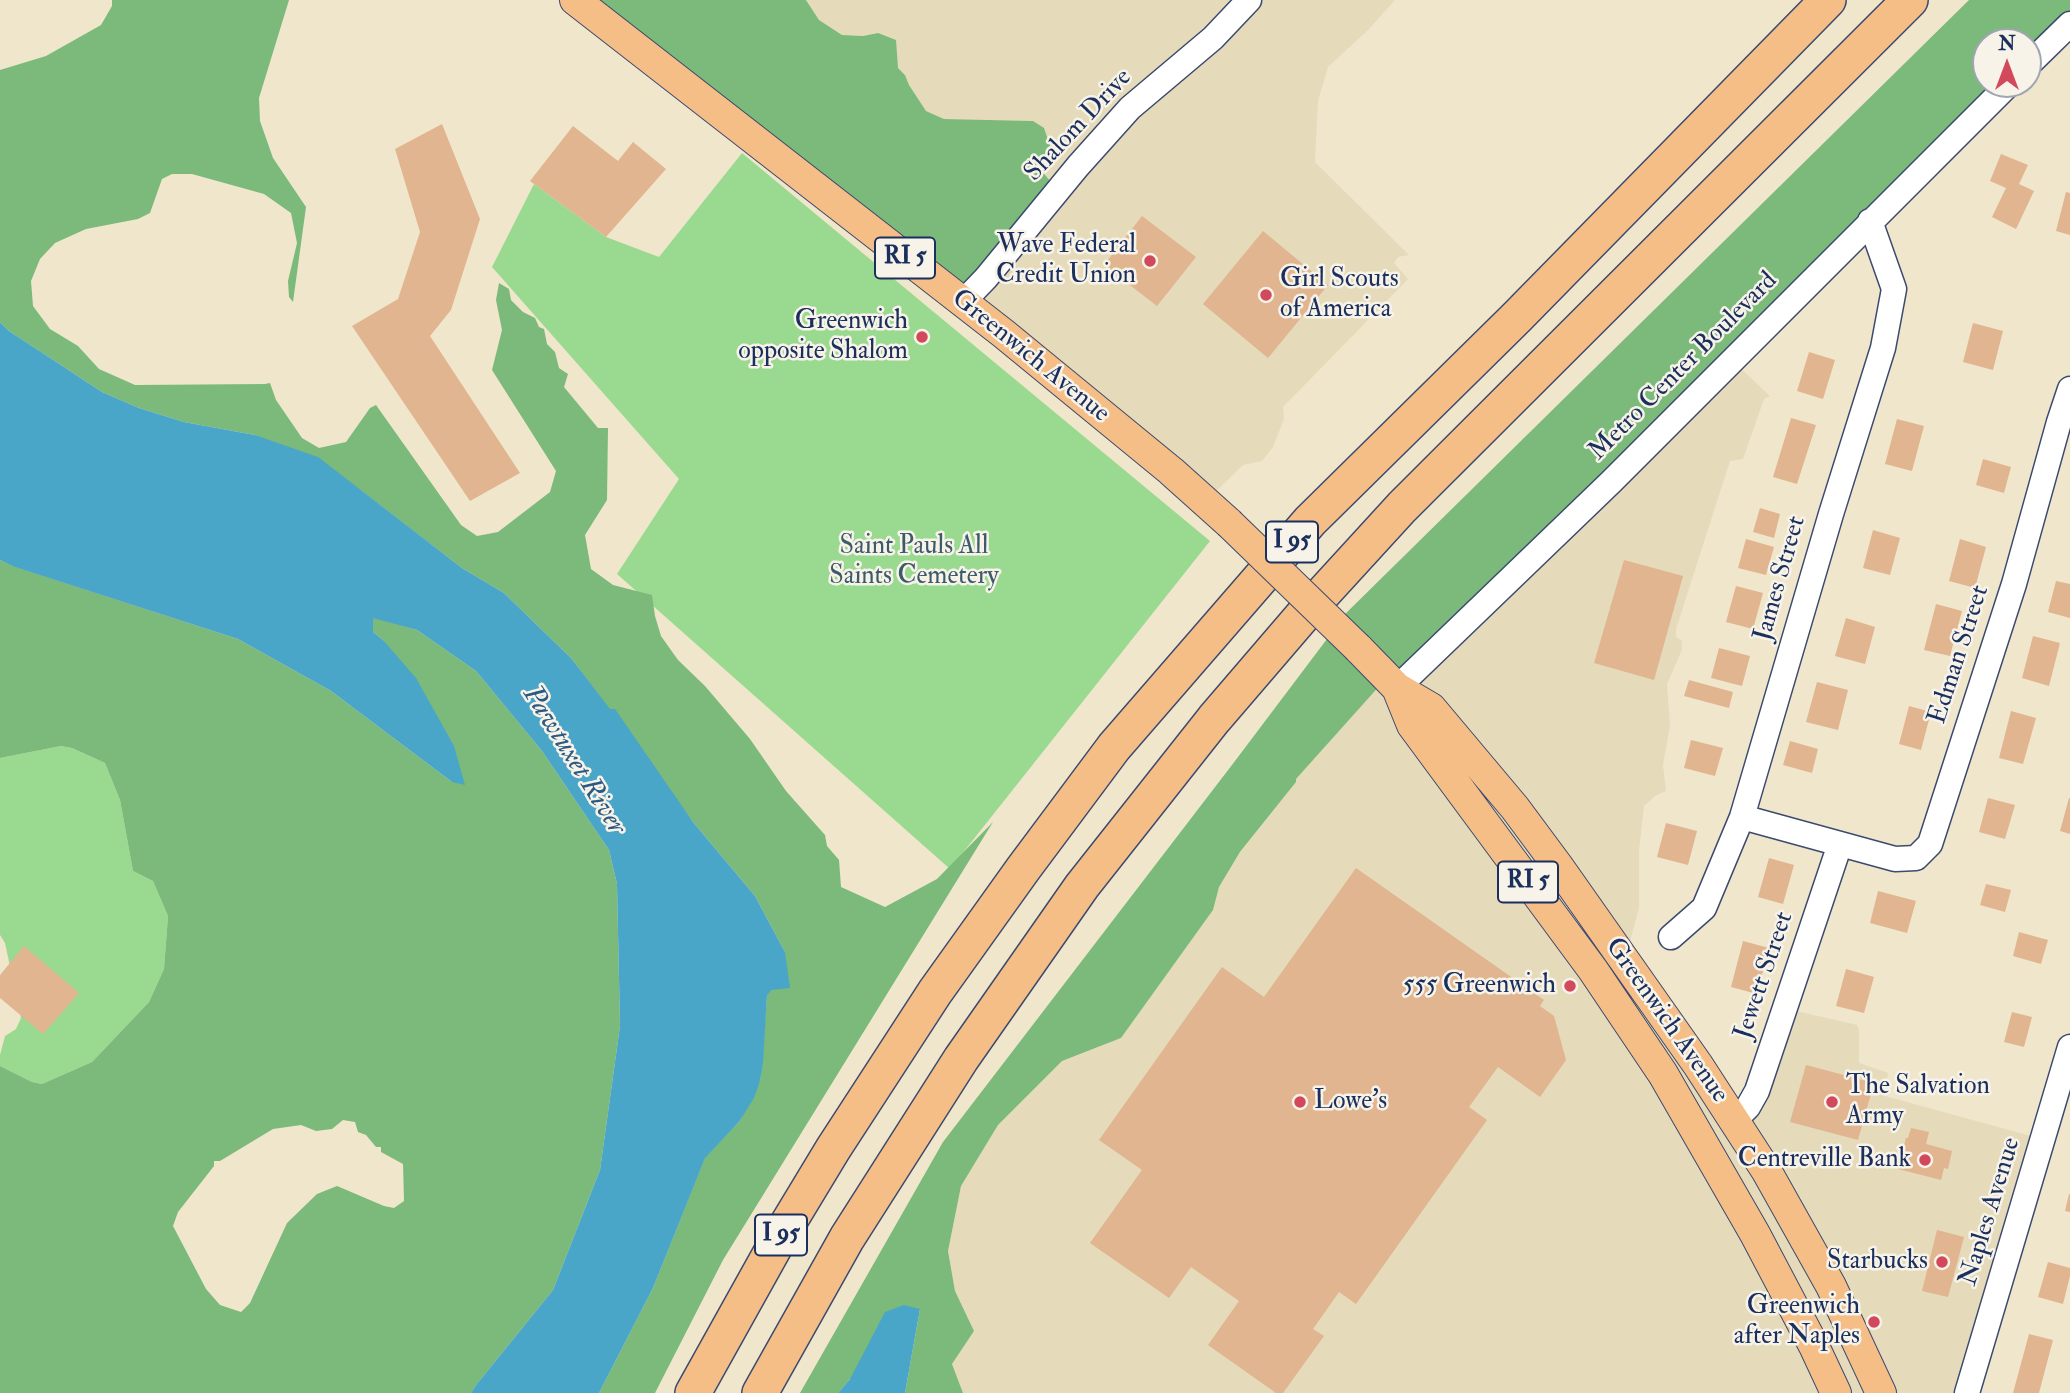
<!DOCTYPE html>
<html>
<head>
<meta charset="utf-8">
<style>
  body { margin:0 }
  #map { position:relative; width:2070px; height:1393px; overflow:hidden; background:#f0e6cc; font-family:"IM FELL Double Pica",serif }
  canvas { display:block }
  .north { position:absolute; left:1972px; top:28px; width:70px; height:70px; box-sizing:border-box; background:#f7f3e8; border:2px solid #9fa5b1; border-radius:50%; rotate:0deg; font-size:19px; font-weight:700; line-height:28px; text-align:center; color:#1b2f5e }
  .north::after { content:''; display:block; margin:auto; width:24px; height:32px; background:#d1495b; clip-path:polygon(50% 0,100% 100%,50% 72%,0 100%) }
</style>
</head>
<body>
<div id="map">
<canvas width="2070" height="1393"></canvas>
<div class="north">N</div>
</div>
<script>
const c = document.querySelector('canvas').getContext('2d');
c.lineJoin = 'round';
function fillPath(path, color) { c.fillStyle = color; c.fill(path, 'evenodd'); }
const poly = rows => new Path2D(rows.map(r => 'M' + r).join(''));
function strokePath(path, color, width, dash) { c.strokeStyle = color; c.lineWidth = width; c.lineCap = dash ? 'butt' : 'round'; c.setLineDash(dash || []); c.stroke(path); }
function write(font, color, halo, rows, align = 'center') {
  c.font = font + ' "IM FELL Double Pica",serif'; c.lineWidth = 5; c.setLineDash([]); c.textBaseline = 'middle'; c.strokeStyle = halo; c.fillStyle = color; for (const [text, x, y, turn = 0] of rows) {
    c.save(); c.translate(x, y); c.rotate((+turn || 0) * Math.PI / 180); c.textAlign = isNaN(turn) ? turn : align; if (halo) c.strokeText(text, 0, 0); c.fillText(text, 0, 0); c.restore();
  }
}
const built = poly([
  [806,0,1395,0,1368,30,1328,67,1318,101,1315,162,1409,255,1398,257,1394,263,1408,279,1283,407,1284,419,1273,447,1262,461,1243,465,1210,497,964,307,1040,169,1050,146,1033,121,944,119,926,111,909,85,905,75,898,68,878,33,863,36,842,35,819,20],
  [1734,362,1770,396,1764,399,1743,459,1730,461,1676,629,1676,637,1682,641,1682,650,1667,684,1670,726,1663,765,1666,791,1655,796,1644,806,1639,851,1639,908,1623,967,1747,1141,1787,1010,1792,1010,1857,1025,1859,1030,1859,1063,1888,1073,1885,1096,2042,1139,1971,1393,963,1393,952,1364,974,1331,955,1291,948,1251,961,1186,998,1125,1062,1061,1121,1038,1213,910,1219,887,1240,853,1296,782,1296,779,1382,682]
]);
const green = poly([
  [742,153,1210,541,950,869,617,574,679,479,492,267,534,184,606,237,659,257],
  [61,746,72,748,105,763,120,800,133,871,153,881,168,916,164,969,149,1002,92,1062,42,1084,32,1082,0,1066,0,1055,5,1036,16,1029,21,1018,5,943,0,935,0,758]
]);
const forest = poly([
  [112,0,289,0,259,98,260,121,273,158,306,207,293,302,289,297,288,281,297,243,291,213,264,194,192,174,172,174,162,179,150,213,138,219,86,229,55,243,40,259,31,281,33,306,50,329,78,346,99,369,135,385,265,384,270,383,276,400,302,438,319,448,346,442,370,408,376,405,461,525,477,536,498,532,550,492,556,471,492,370,502,330,496,300,499,283,509,289,511,300,523,312,535,318,539,327,544,329,547,344,555,352,559,368,568,374,564,387,598,428,608,428,607,500,585,535,591,569,613,585,652,595,655,616,661,636,678,660,705,686,750,739,786,791,825,835,827,846,839,860,841,887,885,907,937,879,993,822,723,1260,655,1393,599,1393,653,1288,705,1157,739,1122,760,1081,767,996,785,952,755,896,693,822,571,658,504,593,462,568,359,489,255,435,184,422,139,408,102,392,9,331,0,322,0,70,46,56,101,25,112,6],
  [572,0,806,0,819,20,842,35,863,36,878,33,896,40,898,68,905,75,909,85,926,111,944,119,1033,121,1044,128,1050,146,1040,169,1062,195,964,300],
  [1969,0,2070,0,2070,24,2028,66,2028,42,1986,42,1986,84,2009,84,1397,688,1382,683,1296,779,1296,782,1240,852,1219,887,1213,910,1121,1038,1062,1061,998,1125,961,1186,948,1251,955,1291,974,1331,952,1364,963,1393,905,1393,920,1309,850,1379,838,1393,800,1393,943,1142,1235,761,1333,631,1338,621],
  [0,560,16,567,238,639,331,691,452,782,383,640,373,632,373,617,417,630,476,671,542,751,609,850,617,884,620,1026,600,1170,553,1290,476,1385,471,1393,0,1393,0,1066,32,1082,42,1084,92,1062,149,1002,164,969,168,916,153,881,133,871,120,800,105,763,72,748,61,746,0,758],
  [343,1120,355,1122,358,1132,366,1135,376,1147,381,1147,381,1152,403,1164,404,1201,394,1208,384,1206,337,1186,317,1194,287,1223,250,1303,241,1312,220,1305,206,1289,173,1226,178,1212,214,1166,214,1161,220,1161,273,1129,301,1125,316,1131,332,1129]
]);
const water = poly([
  [0,322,9,331,102,392,139,408,184,422,255,435,318,457,462,568,504,593,571,658,610,709,615,709,693,822,755,896,785,952,790,988,771,990,767,996,763,1062,760,1081,754,1098,739,1122,705,1158,653,1288,599,1393,471,1393,476,1385,553,1290,600,1170,620,1026,617,884,609,850,542,751,476,671,417,630,373,618,373,632,383,640,416,678,454,746,465,785,452,782,331,691,238,639,15,567,0,560],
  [904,1305,920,1309,905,1393,838,1393,850,1379,885,1312]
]);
const building = poly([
  [442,124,480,219,451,310,430,336,520,473,470,501,352,326,398,299,420,232,395,149],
  [573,126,618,161,633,142,666,169,606,237,530,181],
  [2001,154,2028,165,2019,184,2034,191,2016,229,1992,217,2006,188,1990,181],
  [2066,192,2070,193,2070,235,2056,231],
  [1142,216,1196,257,1157,306,1104,265],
  [1263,231,1328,285,1268,358,1203,304],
  [1973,323,2003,331,1993,370,1963,362],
  [1809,352,1835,360,1823,399,1797,391],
  [1791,418,1816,425,1797,484,1773,477],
  [1897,419,1924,426,1912,471,1885,464],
  [1983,459,2011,467,2004,493,1976,485],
  [1760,508,1780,514,1774,538,1753,532],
  [1873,530,1900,538,1890,575,1863,568],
  [1746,539,1774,547,1766,575,1738,568],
  [1960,539,1986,547,1975,588,1949,581],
  [1624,560,1683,576,1654,680,1594,663],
  [2056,581,2070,584,2070,618,2048,612],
  [1736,586,1763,593,1753,629,1726,622],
  [1936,604,1962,611,1950,656,1924,650],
  [1846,618,1875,627,1865,664,1835,656],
  [2033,636,2060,643,2049,686,2022,678],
  [1719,648,1750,656,1742,686,1711,678],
  [1689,680,1733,692,1729,708,1684,696],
  [1817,682,1848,690,1838,730,1806,722],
  [1909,706,1931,712,1921,750,1899,744],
  [2011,711,2036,718,2023,764,1999,758],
  [1691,740,1723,748,1715,776,1684,768],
  [1790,741,1818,749,1812,773,1783,765],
  [1988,798,2015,805,2005,839,1979,832],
  [2069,798,2070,798,2070,834,2060,831],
  [1666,823,1697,831,1688,865,1657,857],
  [1769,858,1794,865,1783,904,1758,897],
  [1356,868,1544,1000,1540,1006,1554,1016,1566,1060,1540,1097,1498,1067,1469,1107,1487,1120,1356,1304,1339,1292,1313,1329,1324,1336,1283,1393,1276,1393,1208,1345,1239,1301,1191,1267,1169,1298,1090,1243,1142,1170,1099,1140,1222,967,1264,997],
  [1986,884,2011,890,2005,912,1980,905],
  [1878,891,1916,901,1907,933,1870,923],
  [2019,932,2048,940,2041,964,2013,956],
  [1743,941,1769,948,1757,994,1731,987],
  [24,946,79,993,43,1034,0,998,0,975],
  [1846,969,1874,977,1864,1013,1836,1006],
  [2012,1012,2032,1017,2024,1047,2004,1042],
  [1806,1065,1874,1083,1858,1140,1790,1122],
  [1911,1128,1929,1132,1926,1144,1952,1151,1948,1169,1944,1168,1941,1180,1898,1169,1906,1138,1908,1138],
  [2069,1194,2070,1194,2070,1212,2065,1211],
  [1937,1230,1964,1237,1948,1297,1922,1291],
  [2048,1262,2070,1268,2070,1276,2063,1304,2038,1297],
  [2029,1334,2053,1340,2039,1393,2013,1393]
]);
const minor = poly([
  [2028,65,2070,24],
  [962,303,986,278,1078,166,1130,108,1213,38,1249,0],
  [1397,688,1611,482,2009,84],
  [1742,817,1895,859,1916,858,1930,844,2014,584,2059,422,2070,389],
  [1671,937,1704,908,1742,817,1831,514,1883,348,1894,289,1870,221],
  [1735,1120,1748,1107,1757,1091,1840,844],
  [1967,1393,2070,1047]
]);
const major = poly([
  [575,0,1004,334,1171,471,1229,523],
  [1358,648,1397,688,1431,708,1515,808,1558,866,1698,1065,1766,1170,1831,1286,1881,1393],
  [1397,688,1412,725,1593,970,1663,1074,1755,1234,1814,1346,1836,1393]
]);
const highway = poly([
  [693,1393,781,1235,833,1149,935,992,1023,869,1114,747,1310,521,1517,317,1828,0],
  [760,1393,847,1238,961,1059,1082,886,1214,719,1305,613,1402,507,1910,0]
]);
const majorBridge = poly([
  [1229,523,1358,648]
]);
const markers = [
  [1150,261,7,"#d1495b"],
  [1266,295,7,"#d1495b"],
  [922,337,7,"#d1495b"],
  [1570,986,7,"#d1495b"],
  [1300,1102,7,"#d1495b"],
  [1832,1102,7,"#d1495b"],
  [1925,1160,7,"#d1495b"],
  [1942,1262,7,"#d1495b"],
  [1874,1322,7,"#d1495b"]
];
const shields = [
  [905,258,60],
  [1292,542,52],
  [1528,882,60],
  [781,1235,52]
];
const shieldNames = [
  ["RI 5",905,258],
  ["I 95",1292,542],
  ["RI 5",1528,882],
  ["I 95",781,1235]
];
const streetNames = [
  ["Shalom Drive",1079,126,-47],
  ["Greenwich Avenue",1030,357,39],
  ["Metro Center Boulevard",1684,367,-45],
  ["James Street",1781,579,-74],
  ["Edman Street",1960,655,-72],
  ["Jewett Street",1765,976,-71],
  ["Greenwich Avenue",1666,1021,55],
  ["Naples Avenue",1991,1212,-73]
];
const poiNames = [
  ["Wave Federal",1136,246],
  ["Credit Union",1136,276],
  ["Girl Scouts",1280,280,"left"],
  ["of America",1280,310,"left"],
  ["Greenwich",908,322],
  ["opposite Shalom",908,352],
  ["555 Greenwich",1556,986],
  ["The Salvation",1846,1087,"left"],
  ["Army",1846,1117,"left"],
  ["Lowe's",1314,1102,"left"],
  ["Centreville Bank",1911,1160],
  ["Starbucks",1928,1262],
  ["Greenwich",1860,1307],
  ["after Naples",1860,1337]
];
const parkNames = [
  ["Saint Pauls All",914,547],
  ["Saints Cemetery",914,577]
];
const waterNames = [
  ["Pawtuxet River",573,761,58]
];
fillPath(built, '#e5daba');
fillPath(green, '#9ada90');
fillPath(forest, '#7bba7a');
fillPath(water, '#4aa6c8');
fillPath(building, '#e0b590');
strokePath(minor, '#3b4a6e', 27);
strokePath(major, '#3b4a6e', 32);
strokePath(highway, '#3b4a6e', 38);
strokePath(minor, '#fff', 24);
strokePath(major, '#f6be87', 30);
strokePath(highway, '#f6be87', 35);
strokePath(majorBridge, '#3b4a6e', 32, []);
strokePath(majorBridge, '#f6be87', 30);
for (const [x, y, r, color] of markers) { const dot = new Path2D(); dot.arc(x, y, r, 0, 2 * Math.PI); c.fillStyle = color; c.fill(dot); strokePath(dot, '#f7f3e8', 2.5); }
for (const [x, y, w] of shields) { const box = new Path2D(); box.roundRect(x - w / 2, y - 20.5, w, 41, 5); c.fillStyle = '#f7f3e8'; c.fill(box); strokePath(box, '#1b2f5e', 2); }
write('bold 24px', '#1b2f5e', null, shieldNames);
write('26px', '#1b2f5e', '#f7f3e8', streetNames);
write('26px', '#1b2f5e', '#f7f3e8', poiNames, 'right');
write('26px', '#3b5a6a', '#f7f3e8', parkNames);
write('italic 28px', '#2b5983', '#f7f3e8', waterNames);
</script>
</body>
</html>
